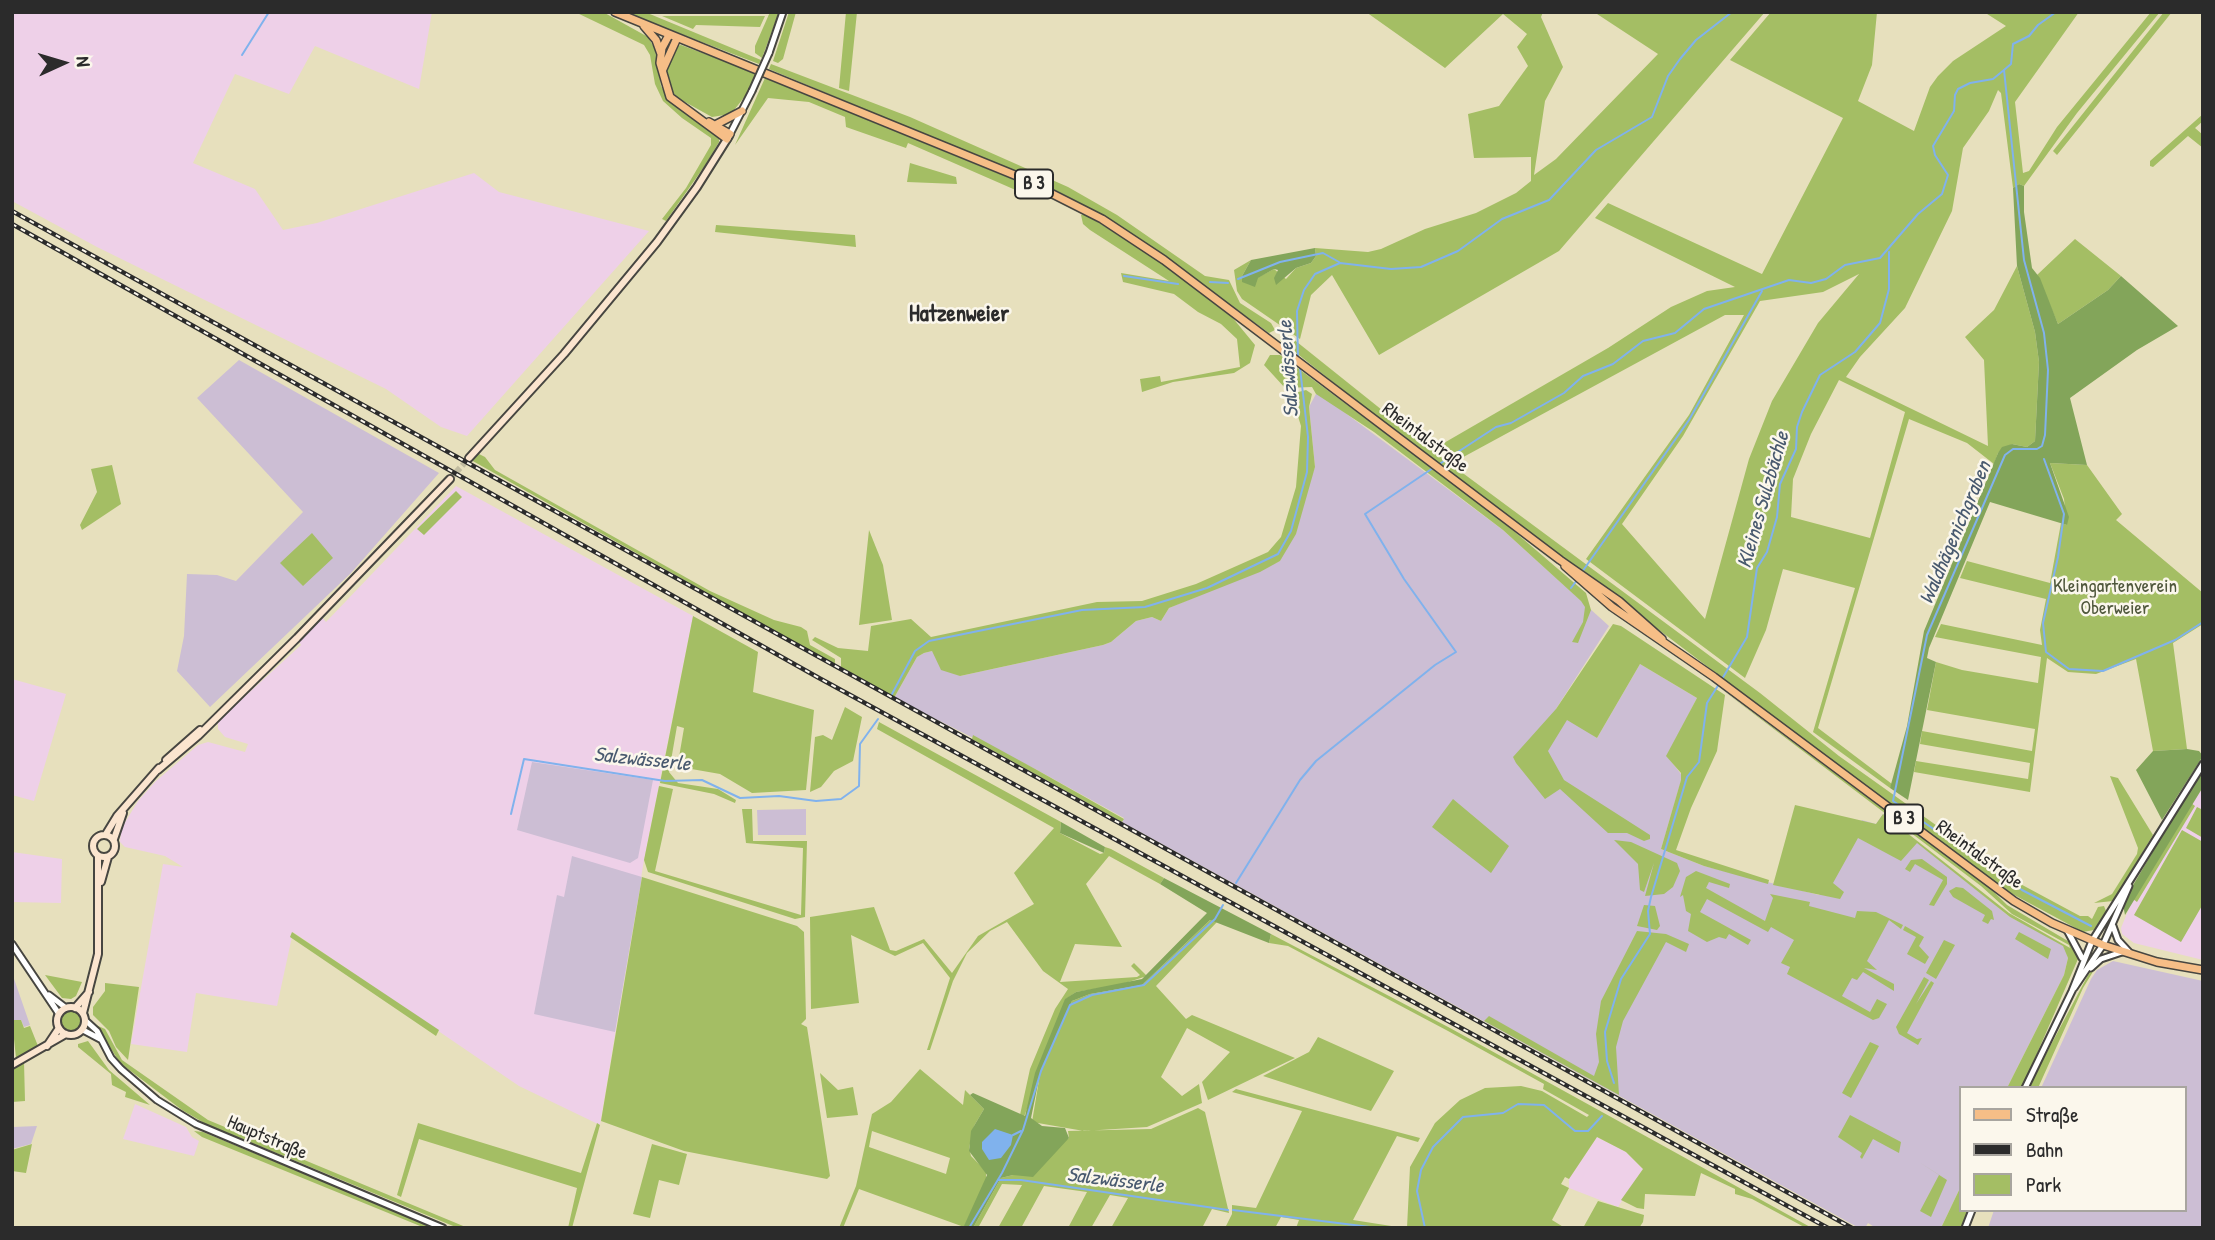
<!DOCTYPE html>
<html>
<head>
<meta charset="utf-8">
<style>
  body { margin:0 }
  #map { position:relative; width:2215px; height:1240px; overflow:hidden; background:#e7e0bd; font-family:"Patrick Hand",sans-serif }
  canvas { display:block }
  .frame { position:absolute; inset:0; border:14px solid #2b2b2b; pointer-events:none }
  .legend { position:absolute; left:1959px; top:1086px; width:228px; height:126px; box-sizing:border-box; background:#fbf7ec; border:2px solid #a8a59f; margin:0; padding:9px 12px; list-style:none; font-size:21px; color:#2b2b2b }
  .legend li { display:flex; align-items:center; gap:14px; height:35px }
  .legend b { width:35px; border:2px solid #a8a59f }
  .north { position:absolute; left:28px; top:28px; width:70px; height:70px; -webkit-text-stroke:5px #fbf7ec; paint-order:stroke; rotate:86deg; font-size:19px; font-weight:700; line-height:28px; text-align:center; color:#2b2b2b }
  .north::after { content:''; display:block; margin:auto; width:24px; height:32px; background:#2b2b2b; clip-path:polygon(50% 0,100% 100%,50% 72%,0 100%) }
</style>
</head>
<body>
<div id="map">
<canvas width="2215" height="1240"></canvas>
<div class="frame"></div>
<ul class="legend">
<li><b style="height:9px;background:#f6be87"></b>Straße</li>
<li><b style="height:9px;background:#2b2b2b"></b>Bahn</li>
<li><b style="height:19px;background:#a4be64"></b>Park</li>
</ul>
<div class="north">N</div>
</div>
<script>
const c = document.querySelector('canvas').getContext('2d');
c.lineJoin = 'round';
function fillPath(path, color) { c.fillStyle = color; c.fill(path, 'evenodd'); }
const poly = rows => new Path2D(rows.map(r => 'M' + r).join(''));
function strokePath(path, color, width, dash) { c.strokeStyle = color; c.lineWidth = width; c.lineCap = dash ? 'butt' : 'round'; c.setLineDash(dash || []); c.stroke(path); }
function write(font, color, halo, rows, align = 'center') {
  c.font = font + ' "Patrick Hand",sans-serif'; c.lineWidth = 5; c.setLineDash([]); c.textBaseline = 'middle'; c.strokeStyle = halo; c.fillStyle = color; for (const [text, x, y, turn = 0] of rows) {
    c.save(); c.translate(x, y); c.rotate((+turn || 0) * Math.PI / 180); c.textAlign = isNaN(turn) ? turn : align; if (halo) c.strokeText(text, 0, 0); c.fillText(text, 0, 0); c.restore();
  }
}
const built = poly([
  [12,12,432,12,419,89,315,46,289,94,235,74,193,163,255,189,283,230,317,223,474,173,499,192,649,231,467,436,441,427,386,389,97,247,12,201],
  [456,486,693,616,644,860,600,1125,519,1086,293,932,277,1006,196,993,187,1052,131,1044,163,864,183,867,165,856,125,847,120,842,121,829,138,801,156,781,198,745,208,742,245,752,248,744,225,737,218,729,218,721,301,645,297,638,320,615,326,622],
  [12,679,66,694,34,801,12,795],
  [2203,787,2203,960,2134,943,2122,934,2121,928,2133,899],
  [12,852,62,859,61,903,12,902],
  [135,1104,186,1127,192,1137,199,1141,194,1156,123,1139],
  [1597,1137,1626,1152,1643,1169,1618,1207,1569,1188,1569,1179]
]);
const industrial = poly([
  [239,360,439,473,351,573,210,707,177,671,184,636,187,574,217,575,236,581,303,512,197,398],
  [1317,392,1503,530,1609,626,1556,709,1597,738,1640,664,1697,698,1667,756,1681,774,1681,781,1661,849,1704,866,1819,895,1862,820,1876,824,1883,814,2010,917,2059,942,2065,948,2068,958,2064,975,2007,1088,1961,1088,1961,1186,1941,1228,1876,1228,1868,1223,1865,1228,1859,1228,1122,822,1124,818,1037,770,894,698,917,657,924,653,932,651,960,676,1103,645,1111,642,1136,621,1152,617,1161,621,1169,608,1280,561,1315,467,1309,407],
  [532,762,653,780,638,858,630,863,517,830],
  [806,809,806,835,758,835,757,810],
  [572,856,642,877,615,1032,534,1014,557,895,564,897],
  [2113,961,2203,981,2203,1228,1988,1228,1994,1210,2185,1210,2185,1088,2041,1088,2091,979,2097,970],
  [12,973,30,1025,24,1027,21,1020,12,1020],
  [12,1117,13,1127,37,1126,31,1144,12,1149]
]);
const green = poly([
  [575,12,603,12,648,37,655,49,661,86,670,101,719,135,719,142,706,164,666,221,662,219,686,188,711,145,711,138,682,118,663,101,655,84,650,55,644,45],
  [624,12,645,12,761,60,759,64],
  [770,12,779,12,762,58,755,53,755,46],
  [789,12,796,12,783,59,778,63,773,61],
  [846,12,857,12,849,91,839,88],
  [1366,12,1543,12,1541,17,1563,67,1545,101,1534,175,1556,159,1658,54,1594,12,1765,12,1559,251,1379,355,1332,275,1311,295,1300,339,1242,299,1237,291,1234,270,1251,260,1242,276,1257,278,1274,269,1286,279,1296,268,1311,263,1316,256,1315,248,1368,252,1381,249,1425,229,1476,213,1516,193,1531,181,1531,157,1474,158,1468,114,1499,106,1528,66,1517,47,1527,34,1503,14,1445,68],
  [1771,12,1877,12,1872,65,1858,101,1914,131,1930,87,1938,76,1953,61,2006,26,1984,12,2079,12,2015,102,2023,173,2029,171,2057,127,2151,12,2160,12,2077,113,2024,186,2019,184,2013,188,2001,93,1998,90,1989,111,1963,148,1952,211,1905,308,1860,357,1846,377,1988,446,1984,360,1965,337,1994,310,2017,266,2035,332,2039,362,2035,441,2027,447,2012,444,1998,453,1994,464,1967,443,1909,419,1818,728,1892,784,1890,788,1813,732,1855,588,1783,569,1766,630,1745,678,1586,559,1689,415,1744,315,1725,315,1456,461,1437,447,1608,348,1671,307,1707,291,1735,287,1595,218,1608,203,1762,274,1843,118,1730,60],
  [1859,274,1818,323,1772,401,1749,459,1705,619,1622,524,1683,436,1760,301,1823,292],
  [1839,380,1905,412,1870,538,1791,517,1793,479,1811,434],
  [2164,12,2172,12,2057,155,2053,151],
  [662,16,765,16,760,27,696,25,693,29],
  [681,45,756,73,749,91,731,114,712,117,676,97,671,89,666,67,676,46],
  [771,64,910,117,1068,187,1117,215,1205,276,1229,280,1240,303,1271,323,1275,330,1269,333,1149,246,1082,204,1041,183,769,69],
  [765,78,1034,188,1033,191,1027,195,908,143,906,148,846,127,845,117,809,102,768,98,735,145],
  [2203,114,2203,121,2195,128,2203,135,2203,148,2188,136,2153,167,2150,166,2150,161],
  [910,163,956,177,957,184,907,182],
  [1085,214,1159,261,1232,317,1255,345,1250,363,1234,373,1173,382,1142,392,1140,379,1160,376,1161,382,1240,367,1237,339,1221,324,1198,312,1174,294,1123,282,1121,273,1169,281,1090,230,1083,224,1081,215],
  [716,225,855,235,856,247,715,232],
  [2075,239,2121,276,2108,290,2058,324,2037,275],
  [1282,333,1287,334,1437,454,1760,693,1839,756,2013,880,2080,916,2088,916,2092,919,2098,907,2104,906,2106,911,2094,930,2083,932,2005,890,1910,820,1358,402,1280,340],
  [1270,355,1280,355,1494,514,1586,593,1591,610,1578,643,1572,642,1583,622,1585,607,1581,601,1503,530,1374,432,1316,394,1312,387,1285,388,1264,365],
  [1306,390,1312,394,1309,407,1315,467,1296,534,1280,561,1260,572,1169,608,1161,621,1152,617,1136,621,1111,642,1103,645,960,676,941,670,932,651,924,653,917,657,894,698,841,667,841,658,812,640,815,637,838,648,868,651,871,626,911,619,931,637,1097,602,1142,601,1196,584,1268,552,1281,537,1296,487,1301,426,1291,394],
  [477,453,485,457,495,470,710,591,774,620,801,627,807,631,810,645,835,659,835,665,471,460],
  [2050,463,2087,465,2122,514,2116,520,2203,593,2203,624,2173,643,2187,749,2153,751,2136,659,2096,674,2068,672,2047,658,2030,792,1914,772,1916,761,2028,779,2030,763,1920,744,1922,731,2032,751,2035,729,1927,710,1936,662,1962,670,2038,683,2041,657,1935,637,1941,624,2042,645,2040,630,2046,599,1960,578,1967,561,2050,583,2061,523,2067,525,2064,499],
  [112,465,121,504,82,530,80,525,97,492,91,469],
  [456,491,462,497,424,535,417,529],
  [869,530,883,565,892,620,859,625],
  [312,533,333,558,303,586,280,563],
  [693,616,758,652,753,692,814,710,806,790,752,793,720,774,680,767,678,763,684,728,677,726,669,772,678,783,718,789,736,800,735,803,714,794,660,783],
  [1613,624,1621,626,1725,695,1717,751,1691,808,1676,850,1769,880,1768,884,1704,866,1661,849,1681,780,1681,773,1666,756,1697,698,1640,664,1597,738,1567,720,1548,751,1564,780,1650,835,1650,839,1644,841,1627,833,1608,833,1560,789,1545,799,1516,763,1513,757,1556,709],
  [1721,689,1989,887,2007,905,2073,944,2078,959,2022,1088,2007,1088,2064,975,2068,958,2063,946,2010,917,1917,843,1901,861,1858,838,1833,883,1844,892,1840,899,1773,885,1795,805,1876,824,1883,814,2009,913,2070,948,2069,945,2012,914,1981,886],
  [845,707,862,717,853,761,834,771,821,787,810,792,815,737,823,735,832,740],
  [879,722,1061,822,1060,833,1100,854,1104,853,1105,847,1111,849,1164,878,1160,884,1109,856,1086,884,1122,947,1075,944,1060,982,1137,977,1140,975,1131,966,1134,963,1147,976,1119,985,1076,992,1066,999,1024,1117,1020,1115,1030,1069,1055,1009,1068,989,1043,971,1007,922,990,931,967,953,953,981,930,1050,927,1050,950,978,923,943,895,956,851,935,859,1003,811,1009,810,917,874,907,890,950,896,951,924,939,952,973,978,936,1034,904,1014,873,1054,828,877,729],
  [973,735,1037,770,1124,819,1122,822,972,739],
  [2110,776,2118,778,2153,835,2113,901,2094,903,2112,894,2137,854,2138,848],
  [659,786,673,789,655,871,801,915,803,848,746,843,742,809,752,809,753,841,807,841,805,917,795,919,648,872,644,860],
  [1453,799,1509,846,1491,873,1432,827],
  [2191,803,2195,806,2137,902,2133,899],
  [2197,807,2203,810,2203,838,2186,828],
  [2182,830,2203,842,2203,904,2181,942,2134,915],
  [1614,840,1631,842,1677,863,1680,871,1673,887,1664,894,1645,896,1654,863,1644,892,1640,890,1638,864],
  [1922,859,1947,877,1947,884,1934,906,1929,905,1943,880,1915,864,1910,872,1905,869,1911,860],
  [1696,871,1730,884,1729,888,1709,882,1706,888,1765,921,1773,898,1770,894,1810,902,1809,906,1855,918,1857,911,1876,912,1903,925,1901,929,1889,920,1867,961,1877,970,1864,968,1894,984,1894,991,1863,972,1857,980,1852,978,1842,996,1870,1012,1877,999,1887,1004,1879,1018,1873,1020,1787,974,1790,967,1781,963,1794,940,1771,927,1768,932,1707,899,1700,912,1751,940,1748,945,1729,934,1726,939,1719,937,1707,942,1688,931,1691,914,1686,911,1683,895,1680,897,1686,877],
  [642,877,797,926,804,932,806,1019,801,1024,807,1027,830,1176,827,1179,684,1151,601,1121],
  [1956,887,1963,888,1992,911,1994,920,1991,919,1988,924,1982,921,1985,915,1953,897,1949,891],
  [1644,905,1655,906,1660,926,1657,930,1637,926],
  [1210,920,1217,922,1156,986,1186,1019,1192,1015,1295,1058,1208,1100,1202,1082,1230,1052,1187,1028,1161,1077,1182,1096,1199,1084,1202,1103,1147,1127,1084,1131,1032,1122,1040,1074,1072,1001,1090,994,1142,985],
  [1905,926,1924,937,1919,946,1929,957,1925,964,1907,954,1916,937,1903,930],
  [1637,931,1666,934,1689,944,1686,952,1666,942,1623,1021,1616,1047,1619,1095,1484,1021,1489,1016,1594,1076,1599,1062,1596,1034,1601,1001],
  [292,932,439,1030,436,1036,290,937],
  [2019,932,2051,949,2048,959,2015,939],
  [1271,934,1450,1028,1812,1228,1806,1228,1752,1199,1735,1194,1735,1189,1701,1173,1695,1196,1645,1194,1644,1209,1637,1208,1621,1200,1643,1169,1626,1152,1597,1137,1569,1179,1565,1177,1561,1184,1569,1188,1552,1220,1565,1228,1407,1228,1410,1167,1435,1123,1460,1100,1485,1088,1521,1086,1542,1091,1587,1117,1589,1115,1543,1089,1544,1084,1448,1031,1288,946,1269,943],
  [1944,940,1955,945,1936,979,1926,973],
  [2101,961,2103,963,2094,970,2083,988,2038,1088,2028,1088,2088,975],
  [45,975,82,982,76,996,71,999,62,998],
  [1924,977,1929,980,1916,1004,1931,981,1934,983,1907,1033,1917,1039,1922,1038,1918,1045,1899,1034,1896,1027],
  [105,983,139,987,128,1060,116,1047,109,1031,93,1015,93,1007,105,991],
  '60 1021a11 11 0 1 1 22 0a11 11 0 1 1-22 0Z',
  [12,1020,21,1020,24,1028,30,1026,38,1046,16,1058],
  [96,1025,105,1029,122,1060,208,1120,468,1228,458,1228,206,1124,182,1110,120,1063],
  [1318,1037,1394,1071,1371,1111,1263,1076,1309,1052],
  [88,1041,109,1070,150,1105,125,1097,126,1092,112,1085,111,1074,78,1047,78,1044],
  [1870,1042,1879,1046,1851,1098,1842,1093],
  [24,1062,25,1101,12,1102,12,1069],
  [920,1069,963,1105,965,1090,984,1109,974,1126,969,1148,971,1156,986,1171,986,1181,964,1227,859,1189,843,1228,839,1228,856,1186,872,1114,891,1102],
  [872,1131,950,1158,946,1174,869,1147],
  [820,1073,838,1090,853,1087,858,1115,827,1118],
  [1236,1089,1420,1138,1418,1142,1397,1136,1353,1220,1404,1228,1296,1228,1299,1220,1281,1217,1275,1228,1225,1228,1232,1214,1232,1205,1256,1208,1302,1111,1232,1092],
  [1198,1108,1205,1112,1229,1213,1212,1209,1202,1228,1111,1228,1128,1198,1110,1195,1091,1228,1068,1228,1087,1192,1044,1186,1021,1228,998,1228,1022,1185,1002,1184,978,1228,973,1228,1001,1178,1013,1175,1069,1138,1068,1131,1151,1129],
  [1850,1115,1901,1142,1899,1153,1873,1139,1862,1159,1860,1157,1862,1153,1838,1137],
  [418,1123,581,1173,597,1123,600,1125,572,1228,568,1228,577,1188,419,1139,401,1197,397,1195],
  [194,1131,203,1132,436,1228,425,1228,202,1137],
  [32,1144,26,1173,12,1171,12,1150],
  [652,1144,687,1154,679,1185,659,1180,650,1218,633,1214],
  [1919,1162,1947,1180,1931,1217,1920,1211,1939,1175],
  [1961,1186,1961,1210,1969,1210,1961,1228,1941,1228],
  [1598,1201,1644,1215,1643,1222,1639,1228,1583,1228]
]);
const forest = poly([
  [2019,184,2024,186,2024,212,2032,268,2040,278,2058,324,2108,290,2121,276,2178,326,2137,350,2070,398,2087,465,2050,463,2069,517,2067,525,1990,502,1929,648,1927,658,1936,662,1908,800,1890,788,1907,726,1924,631,1998,453,2002,447,2012,444,2027,447,2035,441,2039,362,2035,332,2017,266,2013,188],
  [1315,248,1316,256,1311,263,1296,268,1276,285,1274,278,1278,270,1274,269,1258,278,1255,287,1242,282,1242,276,1251,260],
  [2187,749,2199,751,2203,756,2162,820,2136,770,2153,751],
  [2203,767,2203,787,2125,915,2123,905,2126,897],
  [1061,822,1105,847,1104,853,1060,833],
  [1164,878,1271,934,1269,943,1210,920,1142,985,1090,994,1072,1001,1040,1074,1031,1118,1042,1126,1065,1128,1069,1138,1033,1177,1013,1175,1001,1178,973,1228,963,1228,987,1175,969,1151,971,1131,984,1109,970,1095,973,1093,1025,1116,1035,1073,1065,999,1076,992,1142,979,1207,913,1160,884]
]);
const water = poly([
  [995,1129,1013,1135,1011,1145,1001,1158,989,1160,982,1149,982,1142]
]);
const stream = poly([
  [242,55,269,12],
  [2004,70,2024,260,2044,333,2048,370,2045,435,2042,446,2037,449,2013,449,2005,455,1927,635,1893,801,2022,890,2091,926],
  [1124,276,1178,284],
  [1238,279,1280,262,1323,253,1339,262],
  [1210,282,1228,283],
  [1298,359,1297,311,1304,290,1315,274,1340,263,1391,269,1421,267,1458,251,1502,219,1549,200,1596,150,1652,117,1668,76,1680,59,1696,40,1732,12],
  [2044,459,2064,514,2058,557,2043,623,2046,652,2069,669,2103,671,2175,640,2203,622],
  [1438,465,1496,427,1511,423,1564,393,1583,376,1613,364,1643,341,1675,333,1704,309,1789,280,1811,283,1826,279,1845,265,1880,258,1918,214,1942,194,1948,175,1935,155,1933,146,1954,111,1955,95,1958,89,1970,83,1993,79,2004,70,2011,64,2013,44,2029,36,2038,25,2056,12],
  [1582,572,1689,420,1762,291],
  [1571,588,1577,580],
  [1722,679,1747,637,1757,568,1767,552,1777,517,1780,484,1796,449,1797,427,1802,412,1820,375,1855,352,1880,323,1889,289,1889,252],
  [892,694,915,651,929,641,1082,610,1145,607,1207,588,1278,554,1291,531,1307,472,1308,437,1300,368],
  [511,814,524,759,665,781,702,780,740,798,779,796,816,801,841,799,859,786,860,744,878,719],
  [1236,883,1300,780,1316,761,1435,665,1456,652,1404,579,1365,514,1433,468],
  [1614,1083,1607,1061,1605,1032,1621,979,1650,934,1648,911,1651,897,1687,777,1699,762,1707,703,1719,684],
  [1013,1135,1021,1131],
  [999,1180,1021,1180,1228,1210],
  [1233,1210,1378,1228],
  [969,1228,1002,1173,1023,1130,1041,1071,1070,1005,1092,995,1144,985,1215,919,1223,905],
  [1425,1228,1417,1191,1421,1170,1433,1147,1463,1117,1503,1113,1518,1104,1544,1105,1575,1131,1588,1131,1602,1116]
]);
const secondaryTunnel = poly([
  [450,479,469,458]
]);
const tertiary = poly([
  [769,53,783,12],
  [730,134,752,91],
  [2113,926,2118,940,2130,953],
  [2067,930,2082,958],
  [12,944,59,1014],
  [2091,968,2101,959,2122,952],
  [2074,988,2103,945,2129,886],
  [49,995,66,1008],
  [85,1020,97,1031,111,1058,121,1069,157,1100,196,1124,443,1228],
  [83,1030,100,1039],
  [2025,1088,2072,991,2092,941,2203,764],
  [1965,1228,1972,1210]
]);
const secondary = poly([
  [469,458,564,354,657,242,697,187,729,136],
  [166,760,200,730],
  [158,770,198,736,297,638,450,479],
  [106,834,117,816,159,768],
  '93 846a11 11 0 1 1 22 0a11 11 0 1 1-22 0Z',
  [114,839,123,813],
  [101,882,108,857],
  '57 1021a14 14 0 1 1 28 0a14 14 0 1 1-28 0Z',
  [75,1008,89,992],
  [83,1013,98,954,98,856],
  [47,1046,59,1028],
  [12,1065,66,1034]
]);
const primary = poly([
  [615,12,1017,176,1102,219,1164,260,1560,560,1619,601,1662,639],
  [644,26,656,40,661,54],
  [669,35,662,48,660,63,670,97,727,139],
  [663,69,677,38],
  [709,122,730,134],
  [717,124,742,111],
  [1565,566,1612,607,1714,677,2014,901,2052,923,2103,945,2157,962,2203,970]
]);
const rail = poly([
  [12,211,1852,1228],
  [12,224,819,678,1828,1228]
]);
const tertiaryBridge = poly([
  [752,91,769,53]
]);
const shields = [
  [1034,184,38],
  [1904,819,38]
];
const shieldNames = [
  ["B 3",1034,184],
  ["B 3",1904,819]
];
const streetNames = [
  ["Rheintalstraße",1425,438,37],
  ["Rheintalstraße",1979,855,36],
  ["Hauptstraße",267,1138,23]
];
const parkNames = [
  ["Kleingartenverein",2115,587],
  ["Oberweier",2115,609]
];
const waterNames = [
  ["Salzwässerle",1289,369,-94],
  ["Kleines Sulzbächle",1764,500,-74],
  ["Waldhägenichgraben",1956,533,-67],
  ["Salzwässerle",642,760,6],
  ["Salzwässerle",1115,1181,7]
];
const quarterNames = [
  ["Hatzenweier",959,315]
];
fillPath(built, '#eed0e8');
fillPath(industrial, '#ccbed4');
fillPath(green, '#a4be64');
fillPath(forest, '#83a55a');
fillPath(water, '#80b2ed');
strokePath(stream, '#80b2ed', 2);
strokePath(secondaryTunnel, '#c1bca0', 6, [6, 3]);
strokePath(tertiary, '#474641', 9);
strokePath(secondary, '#474641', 10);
strokePath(primary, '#474641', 10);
strokePath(tertiary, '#fff', 5);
strokePath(secondary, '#fbe5cf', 6);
strokePath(primary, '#f6be87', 7);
strokePath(rail, '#2b2b2b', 4.5);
strokePath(rail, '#fbf7ec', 2, [5]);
strokePath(tertiaryBridge, '#474641', 9, []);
strokePath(tertiaryBridge, '#fff', 5);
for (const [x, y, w] of shields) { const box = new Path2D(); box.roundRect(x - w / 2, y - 14.5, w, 29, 5); c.fillStyle = '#fbf7ec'; c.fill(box); strokePath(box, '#2b2b2b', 2); }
write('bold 18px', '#2b2b2b', null, shieldNames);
write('19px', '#2b2b2b', '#fbf7ec', streetNames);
write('19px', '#4f573c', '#fbf7ec', parkNames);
write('italic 21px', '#495a6f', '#fbf7ec', waterNames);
write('bold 23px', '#2b2b2b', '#fbf7ec', quarterNames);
</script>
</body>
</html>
